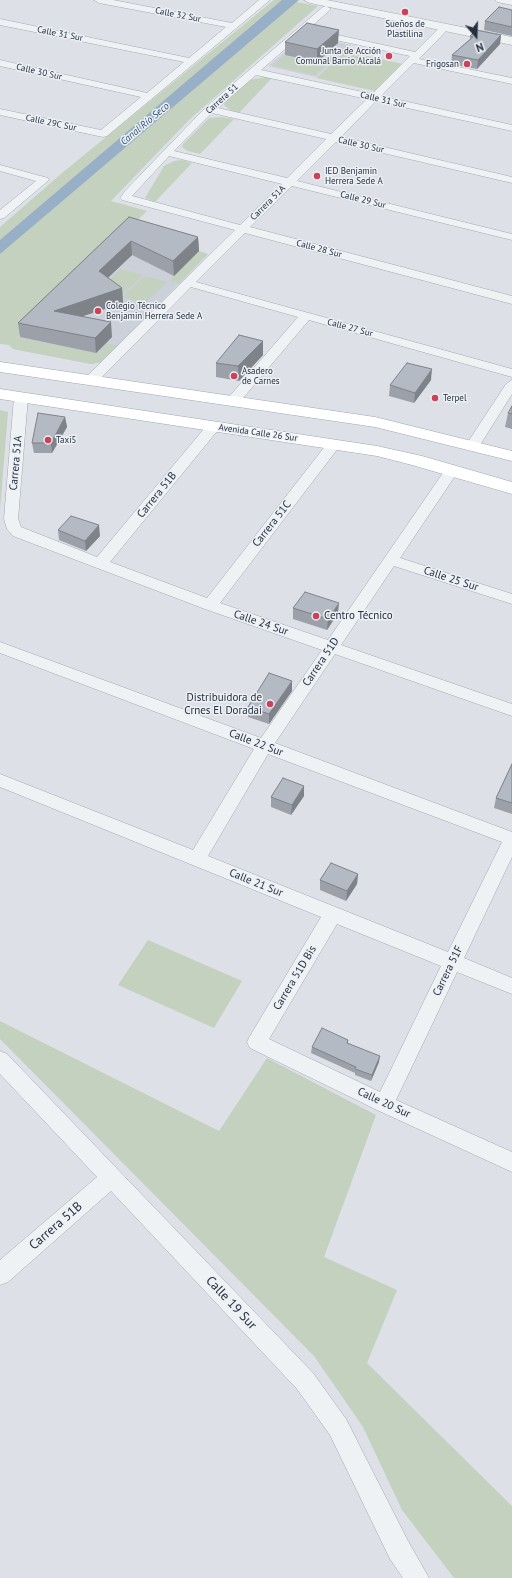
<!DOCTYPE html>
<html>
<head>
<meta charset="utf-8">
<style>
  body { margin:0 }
  #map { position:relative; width:512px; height:1578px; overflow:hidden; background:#dde1e7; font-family:"PT Sans",sans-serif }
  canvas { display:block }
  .north { position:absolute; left:456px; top:16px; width:40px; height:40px; -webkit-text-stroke:3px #ecf0f5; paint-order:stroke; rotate:161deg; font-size:11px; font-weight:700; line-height:16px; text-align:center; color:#262f3d }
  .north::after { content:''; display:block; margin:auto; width:14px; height:18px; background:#262f3d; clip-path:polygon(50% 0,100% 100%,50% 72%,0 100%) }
</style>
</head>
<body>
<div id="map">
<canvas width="512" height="1578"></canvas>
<div class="north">N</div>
</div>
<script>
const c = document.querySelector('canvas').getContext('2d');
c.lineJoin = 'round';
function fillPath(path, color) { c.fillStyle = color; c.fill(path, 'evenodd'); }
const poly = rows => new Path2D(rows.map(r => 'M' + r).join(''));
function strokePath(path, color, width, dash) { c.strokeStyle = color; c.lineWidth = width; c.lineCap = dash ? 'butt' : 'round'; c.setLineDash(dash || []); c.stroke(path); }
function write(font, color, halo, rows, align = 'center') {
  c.font = font + ' "PT Sans",sans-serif'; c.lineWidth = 3; c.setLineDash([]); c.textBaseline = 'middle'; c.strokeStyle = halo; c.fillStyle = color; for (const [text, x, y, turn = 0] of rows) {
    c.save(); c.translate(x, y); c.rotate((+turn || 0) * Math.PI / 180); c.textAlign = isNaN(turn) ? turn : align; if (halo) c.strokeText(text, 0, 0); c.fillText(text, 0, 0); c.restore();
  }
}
const built = poly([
  [305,35,351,45,316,77,268,66],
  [125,230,208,254,103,362,91,364,13,349,9,345]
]);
const green = poly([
  [274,0,285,0,318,6,189,120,111,201,147,211,17,337,96,353,106,343,119,346,103,362,91,364,13,349,9,345,0,344,0,227,62,173],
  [345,51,403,64,375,91,316,78],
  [284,56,326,65,315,75,273,65],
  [266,77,272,78,239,113,230,110,224,105,225,102,249,80],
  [221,117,234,119,200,154,188,151,182,147,183,144,209,118],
  [182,160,192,163,155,202,145,198,164,166,174,161],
  [199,251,208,254,179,284,170,280],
  [121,269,143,275,121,296,99,289],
  [145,276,167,282,145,303,123,297],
  [0,410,8,412,0,509],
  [148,940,242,981,214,1028,118,985],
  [0,1021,219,1131,267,1058,376,1115,324,1257,397,1290,367,1363,512,1506,512,1578,454,1578,402,1510,363,1427,314,1356,0,1039]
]);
const water = poly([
  [282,0,299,0,0,254,0,240]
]);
const minor = poly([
  [94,0,113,0,232,23,259,0,270,0,107,136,103,137,0,115,0,109,101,130,141,97,0,66,0,60,147,93,184,62,0,25,0,19,189,58,226,27,99,3,94,0],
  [495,0,512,0,512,5,497,2,495,0],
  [326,6,331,9,329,11,261,70,372,94,410,56,312,35,312,31,315,30,415,52,442,25,448,25,448,29,419,59,512,78,512,84,414,63,381,96,512,125,512,131,376,101,341,137,512,177,512,183,336,142,297,181,512,234,512,240,292,186,250,227,512,296,512,304,245,233,196,282,512,369,512,377,309,320,238,404,228,404,226,401,228,398,298,317,191,287,96,383,86,383,85,380,86,377,235,230,122,200,120,198,125,191,206,107,323,7,326,6],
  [256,75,367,99,331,134,218,108,256,75],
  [212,113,326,139,287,178,174,151,212,113],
  [169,156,282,184,240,225,132,196,169,156],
  [0,165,48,178,49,180,4,218,0,219,0,210,36,181,0,171,0,165],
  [512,380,512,394,480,445,478,448,473,449,468,448,466,445,506,384,512,380],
  [21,393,28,397,18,519,21,527,97,557,208,424,218,424,220,427,218,430,110,562,207,598,329,441,339,441,341,444,339,447,220,603,328,640,447,467,452,466,457,467,459,470,400,558,512,594,512,604,394,566,341,645,512,704,512,716,335,654,275,743,512,832,512,857,464,958,512,978,512,994,457,972,396,1100,512,1152,512,1172,377,1110,250,1048,247,1042,250,1036,321,917,0,787,0,774,193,850,254,749,0,653,0,642,261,738,322,650,205,609,13,536,7,529,4,519,14,397,21,393],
  [268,754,502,842,448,952,208,856,268,754],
  [337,924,441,966,380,1092,269,1039,337,924],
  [0,1051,7,1054,313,1373,346,1419,408,1541,429,1578,403,1578,390,1559,330,1435,297,1389,111,1191,8,1282,0,1285,0,1260,97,1177,0,1074,0,1051]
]);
const tertiary = poly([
  [304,0,327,0,512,37,512,45,310,3,304,0]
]);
const primary = poly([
  [0,362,375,417,512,451,512,461,375,427,0,372,0,362],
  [0,389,377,446,422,456,512,482,512,494,412,465,377,456,0,399,0,389]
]);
const wall = poly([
  [512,10,512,36,484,30,485,21],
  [501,35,500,44,477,69,451,64,452,55,470,39,470,36],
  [285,42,338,43,317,62,285,55],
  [129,217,198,237,199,251,174,276,132,255,108,278,122,288,123,303,82,316,112,337,96,353,20,337,18,323],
  [263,341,263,355,239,381,216,377,216,363],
  [431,380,414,403,389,396,390,385],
  [512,406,512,429,505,427,508,413],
  [65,417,67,427,52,453,34,453,32,443],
  [58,530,100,536,86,551,59,540],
  [293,608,338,613,327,630,293,619],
  [292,691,269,724,248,717,248,707],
  [512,764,512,814,494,808,496,798],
  [304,786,304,796,291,815,271,807,271,797],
  [358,874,357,884,346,901,320,890,320,880],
  [348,1040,348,1043,379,1062,371,1081,355,1075,355,1073,311,1053,312,1047]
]);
const shadedWall = poly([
  [339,30,338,43,317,62,317,49],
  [501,35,500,44,477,69,478,60],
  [198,237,199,251,174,276,173,261],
  [131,241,132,255,100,285,99,271],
  [122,288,123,303,56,325,54,311],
  [111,322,112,337,96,353,95,338],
  [263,341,263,355,239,381,238,366],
  [432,369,431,380,414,403,415,393],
  [65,417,67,427,52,453,51,443],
  [99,525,100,536,86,551,85,541],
  [339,603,338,613,327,630,328,619],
  [292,681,292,691,269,724,269,714],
  [304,786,304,796,291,815,292,805],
  [358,874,357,884,346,901,347,891],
  [380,1056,379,1062,371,1081,372,1075]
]);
const building = poly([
  [499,7,512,10,512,27,485,21,499,7],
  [307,23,339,30,317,49,285,42,307,23],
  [476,30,501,35,478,60,452,55,473,37,470,36,476,30],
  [129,217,198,237,173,261,131,241,99,271,122,288,54,311,111,322,95,338,18,323,129,217],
  [239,335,263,341,238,366,216,363,239,335],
  [407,363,432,369,415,393,390,385,407,363],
  [512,406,512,414,508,413,512,406],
  [38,413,65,417,51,443,32,443,38,413],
  [71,516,99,525,85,541,58,530,71,516],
  [305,592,339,603,328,619,293,608,305,592],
  [269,673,292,681,269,714,248,707,269,673],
  [512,764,512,803,496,798,512,764],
  [283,778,304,786,292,805,271,797,283,778],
  [331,863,358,874,347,891,320,880,331,863],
  [322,1028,348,1040,347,1043,380,1056,372,1075,355,1069,356,1067,312,1047,322,1028]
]);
const markers = [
  [405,12,4,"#ce4059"],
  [389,56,4,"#ce4059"],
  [467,64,4,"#ce4059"],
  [317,176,4,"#ce4059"],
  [98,311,4,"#ce4059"],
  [234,376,4,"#ce4059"],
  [435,398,4,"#ce4059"],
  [48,440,4,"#ce4059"],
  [316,616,4,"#ce4059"],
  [270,704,4,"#ce4059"]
];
const farStreetnames = [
  ["Calle 32 Sur",178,15,11],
  ["Calle 31 Sur",60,34,11],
  ["Calle 30 Sur",39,72,13],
  ["Carrera 51",222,99,-42],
  ["Calle 31 Sur",383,100,13],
  ["Calle 29C Sur",51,123,12],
  ["Calle 30 Sur",361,145,13],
  ["Calle 29 Sur",363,200,14],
  ["Carrera 51A",268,203,-45],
  ["Calle 28 Sur",319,249,15],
  ["Calle 27 Sur",350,328,15],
  ["Avenida Calle 26 Sur",258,433,8]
];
const farPoinames = [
  ["Sueños de",405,24,"center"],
  ["Plastilina",405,34,"center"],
  ["Junta de Acción",381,51,"right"],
  ["Comunal Barrio Alcalá",381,61,"right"],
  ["Frigosan",459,64,"right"],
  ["IED Benjamin",325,171],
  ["Herrera Sede A",325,181],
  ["Colegio Técnico",106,306],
  ["Benjamin Herrera Sede A",106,316],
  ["Asadero",242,371],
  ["de Carnes",242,381],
  ["Terpel",443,398],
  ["Taxi5",56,440]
];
const farWaternames = [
  ["Canal Río Seco",145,124,-40]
];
const streetNames = [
  ["Carrera 51A",16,463,-85],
  ["Carrera 51B",157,495,-51],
  ["Carrera 51C",272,524,-52],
  ["Calle 25 Sur",451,579,18],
  ["Calle 24 Sur",261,623,19],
  ["Carrera 51D",321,662,-56],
  ["Calle 22 Sur",256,743,21],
  ["Calle 21 Sur",256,883,22],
  ["Carrera 51F",448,971,-64],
  ["Carrera 51D Bis",295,978,-59],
  ["Calle 20 Sur",384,1103,25]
];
const poiNames = [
  ["Centro Técnico",324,616],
  ["Distribuidora de",262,698,"right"],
  ["Crnes El Doradai",262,711,"right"]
];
const nearStreetnames = [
  ["Carrera 51B",56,1226,-41],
  ["Calle 19 Sur",231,1303,47]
];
fillPath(built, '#cbd0d9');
fillPath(green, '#c3d1be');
fillPath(water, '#97b0c8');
strokePath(minor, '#a2a8b1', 1);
strokePath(tertiary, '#a2a8b1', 1);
strokePath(primary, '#9ca6b3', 1);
fillPath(minor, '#eff2f5');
fillPath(tertiary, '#eff2f5');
fillPath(primary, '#fff');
fillPath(wall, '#9ba0a9');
fillPath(shadedWall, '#7e8289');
fillPath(building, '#b4bac4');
strokePath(building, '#7e8289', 1);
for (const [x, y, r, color] of markers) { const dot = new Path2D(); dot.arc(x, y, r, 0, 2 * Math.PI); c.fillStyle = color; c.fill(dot); strokePath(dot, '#ecf0f5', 1.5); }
write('9px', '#262f3d', '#ecf0f5', farStreetnames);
write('9px', '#262f3d', '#ecf0f5', farPoinames, 'left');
write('italic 10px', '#304f71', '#ecf0f5', farWaternames);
write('11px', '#262f3d', '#ecf0f5', streetNames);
write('11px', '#262f3d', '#ecf0f5', poiNames, 'left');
write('13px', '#262f3d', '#ecf0f5', nearStreetnames);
</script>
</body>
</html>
